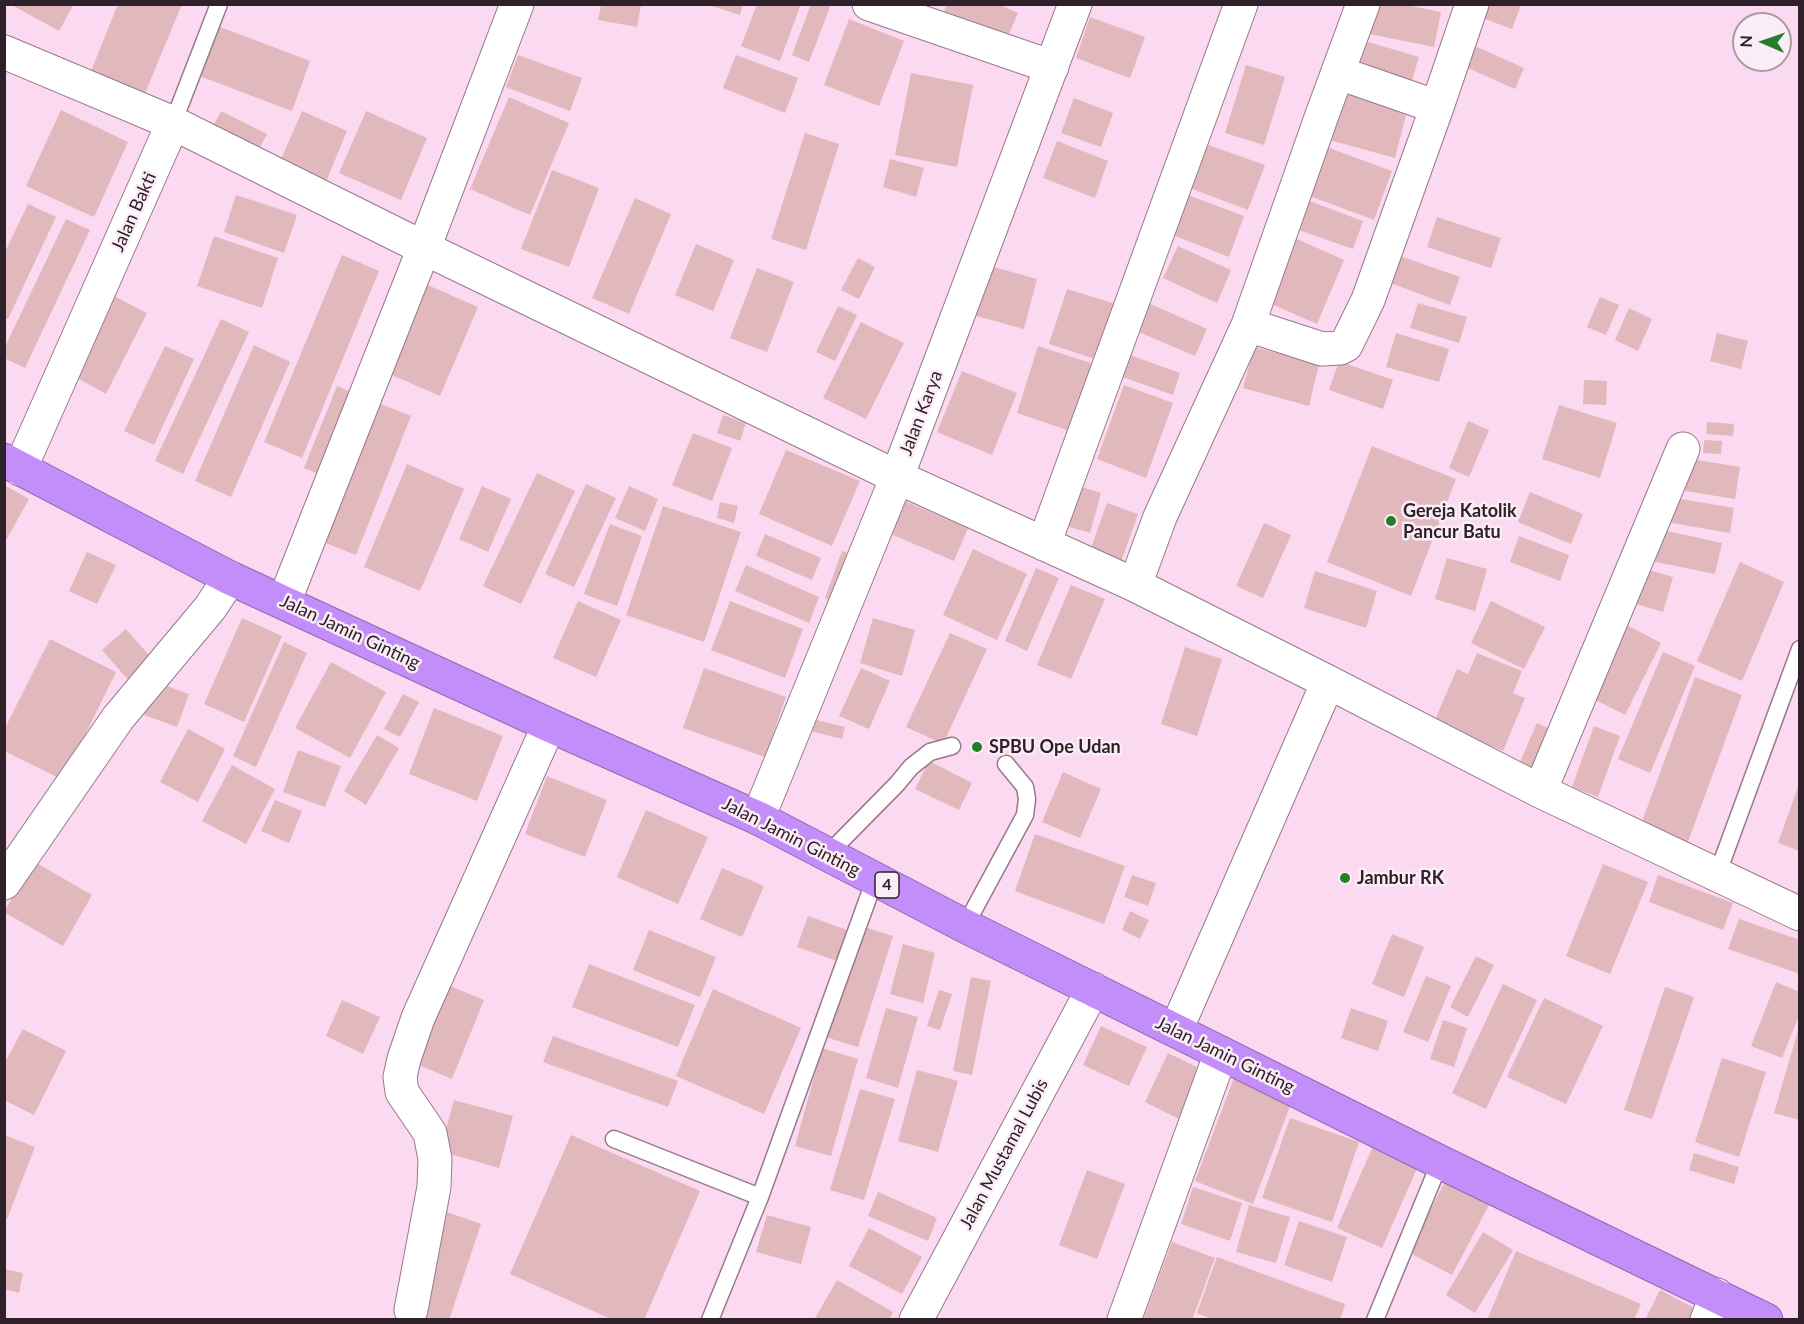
<!DOCTYPE html>
<html>
<head>
<meta charset="utf-8">
<style>
  body { margin:0 }
  #map { position:relative; width:1804px; height:1324px; overflow:hidden; background:#fbd9f0; font-family:Lato,sans-serif }
  canvas { display:block }
  .frame { position:absolute; inset:0; border:6px solid #2e212a; pointer-events:none }
  .north { position:absolute; left:1732px; top:12px; width:60px; height:60px; box-sizing:border-box; background:#fbedf6; border:2px solid #a99ba4; border-radius:50%; rotate:272deg; font-size:16px; font-weight:700; line-height:24px; text-align:center; color:#2e212a }
  .north::after { content:''; display:block; margin:auto; width:21px; height:27px; background:#257d2b; clip-path:polygon(50% 0,100% 100%,50% 72%,0 100%) }
</style>
</head>
<body>
<div id="map">
<canvas width="1804" height="1324"></canvas>
<div class="frame"></div>
<div class="north">N</div>
</div>
<script>
const c = document.querySelector('canvas').getContext('2d');
c.lineJoin = 'round';
function fillPath(path, color) { c.fillStyle = color; c.fill(path, 'evenodd'); }
const poly = rows => new Path2D(rows.map(r => 'M' + r).join(''));
function strokePath(path, color, width, dash) { c.strokeStyle = color; c.lineWidth = width; c.lineCap = dash ? 'butt' : 'round'; c.setLineDash(dash || []); c.stroke(path); }
function write(font, color, halo, rows, align = 'center') {
  c.font = font + ' Lato,sans-serif'; c.lineWidth = 5; c.setLineDash([]); c.textBaseline = 'middle'; c.strokeStyle = halo; c.fillStyle = color; for (const [text, x, y, turn = 0] of rows) {
    c.save(); c.translate(x, y); c.rotate((+turn || 0) * Math.PI / 180); c.textAlign = isNaN(turn) ? turn : align; if (halo) c.strokeText(text, 0, 0); c.fillText(text, 0, 0); c.restore();
  }
}
const building = poly([
  [10,4,74,4,59,31],
  [118,4,182,4,139,108,85,86],
  [705,4,743,4,740,15],
  [757,4,801,4,780,61,741,46],
  [811,4,831,4,809,62,792,55],
  [947,4,998,4,1018,13,1002,50,939,24],
  [1371,4,1401,4,1441,12,1434,47,1365,33],
  [601,5,641,5,637,27,598,20],
  [1478,5,1521,5,1512,29,1474,15],
  [1090,17,1145,37,1130,78,1076,58],
  [849,19,904,41,879,106,824,85],
  [215,25,310,61,292,111,197,75],
  [1365,41,1419,57,1409,90,1355,73],
  [1468,43,1524,68,1515,89,1459,64],
  [518,55,582,78,570,111,506,87],
  [736,55,798,78,785,113,723,88],
  [1246,65,1285,77,1264,145,1225,133],
  [911,73,973,85,957,167,895,155],
  [1339,88,1408,107,1395,158,1326,139],
  [509,97,569,123,530,215,470,189],
  [1074,98,1113,113,1101,147,1061,133],
  [61,110,128,142,94,217,26,186],
  [221,111,267,134,257,153,211,130],
  [302,111,347,131,325,184,279,164],
  [366,111,427,138,401,200,339,173],
  [805,133,839,144,806,250,771,239],
  [1057,141,1108,161,1095,198,1043,178],
  [1203,143,1265,165,1248,210,1187,187],
  [1324,146,1392,171,1374,220,1307,195],
  [890,159,924,168,916,197,883,187],
  [552,170,599,188,569,267,521,249],
  [1180,192,1244,216,1229,257,1165,232],
  [236,195,297,215,284,253,224,232],
  [635,198,671,214,629,314,592,298],
  [1304,199,1363,221,1353,249,1293,228],
  [28,204,56,217,8,319,4,318,4,254],
  [1437,217,1501,238,1491,268,1427,247],
  [66,219,90,230,25,368,4,358,4,349],
  [214,236,278,258,262,308,197,286],
  [1295,238,1344,260,1317,324,1267,302],
  [696,244,734,260,713,311,675,295],
  [1178,246,1231,270,1217,303,1163,278],
  [342,255,379,271,302,458,264,442],
  [1400,256,1460,277,1450,305,1390,283],
  [858,258,875,267,859,299,841,290],
  [986,265,1037,279,1024,329,973,315],
  [757,268,794,282,767,352,730,338],
  [423,283,478,307,440,396,385,372],
  [1067,289,1119,305,1101,361,1049,344],
  [110,294,147,313,106,394,70,374],
  [1600,297,1619,305,1606,335,1587,327],
  [1146,302,1207,329,1195,356,1134,330],
  [1418,303,1467,317,1459,343,1410,328],
  [838,306,857,315,835,361,816,352],
  [1629,308,1652,319,1638,351,1615,340],
  [221,319,249,332,183,474,155,461],
  [861,322,904,343,866,419,823,398],
  [1396,333,1449,349,1439,382,1386,367],
  [1717,333,1748,341,1741,369,1710,361],
  [254,345,290,362,231,497,195,481],
  [165,346,194,359,154,445,124,431],
  [1038,346,1097,365,1076,433,1017,413],
  [1254,347,1319,364,1309,406,1243,388],
  [1124,353,1180,373,1173,395,1117,375],
  [1339,361,1393,380,1383,409,1329,390],
  [962,371,1017,393,992,455,937,432],
  [1584,380,1607,381,1606,405,1583,404],
  [1124,385,1173,403,1146,478,1097,459],
  [337,386,362,396,328,478,304,468],
  [378,403,411,416,356,555,323,542],
  [1559,405,1617,423,1600,478,1542,459],
  [723,415,746,423,740,441,717,433],
  [1468,421,1489,430,1469,477,1449,468],
  [1707,422,1734,424,1733,436,1706,434],
  [693,433,732,448,712,501,672,485],
  [1704,440,1722,441,1721,454,1703,453],
  [1372,446,1456,479,1411,596,1327,562],
  [786,450,860,481,832,546,759,514],
  [1690,459,1740,467,1735,499,1685,491],
  [407,464,464,489,420,591,364,567],
  [537,473,575,491,521,604,483,586],
  [586,484,616,498,574,587,545,574],
  [4,485,29,499,4,544],
  [1075,485,1101,493,1090,533,1063,525],
  [482,486,511,499,488,552,459,539],
  [629,486,658,499,645,531,615,518],
  [1530,492,1583,514,1571,544,1518,522],
  [1670,497,1734,508,1730,533,1666,522],
  [900,499,968,528,954,561,886,532],
  [720,502,738,506,734,523,717,518],
  [1107,503,1138,514,1119,568,1088,556],
  [663,506,741,532,704,642,626,615],
  [1264,523,1291,535,1263,598,1236,586],
  [610,524,642,536,617,606,584,594],
  [1658,529,1722,543,1715,574,1651,561],
  [765,534,821,558,812,580,756,556],
  [1519,536,1569,555,1560,581,1510,562],
  [973,549,1027,574,997,640,943,615],
  [842,551,856,556,838,604,825,598],
  [87,552,116,565,97,604,69,591],
  [1447,558,1487,569,1475,611,1435,599],
  [1740,562,1784,582,1742,681,1697,661],
  [746,565,819,597,809,623,735,591],
  [1036,568,1059,578,1027,651,1005,641],
  [1645,569,1673,577,1663,612,1636,604],
  [1315,571,1377,591,1366,628,1304,608],
  [1071,585,1105,599,1071,679,1037,665],
  [578,601,621,620,596,677,553,658],
  [730,601,803,629,785,678,711,650],
  [1491,601,1545,627,1524,669,1471,643],
  [242,618,282,636,244,722,204,704],
  [873,618,915,630,902,676,860,663],
  [1621,622,1661,643,1625,715,1584,694],
  [126,629,155,662,131,683,102,650],
  [950,633,987,649,943,744,906,727],
  [50,639,116,672,63,780,4,751,4,730],
  [284,642,307,653,256,767,233,756],
  [1185,647,1222,659,1197,736,1161,724],
  [1663,652,1695,666,1650,773,1618,759],
  [1477,653,1522,671,1513,693,1504,690,1525,698,1503,751,1434,722,1457,669,1468,674],
  [331,662,386,692,350,758,295,728],
  [704,668,786,697,765,757,683,728],
  [861,668,890,681,869,729,839,716],
  [1695,677,1742,695,1686,847,1639,830],
  [156,682,189,694,177,727,144,715],
  [403,694,419,702,400,737,384,729],
  [434,708,503,736,477,801,409,774],
  [813,719,845,727,842,739,810,731],
  [1537,723,1559,733,1541,774,1519,764],
  [1594,726,1620,736,1598,797,1572,787],
  [188,729,225,749,198,802,160,782],
  [377,735,399,748,366,805,344,791],
  [298,750,341,766,325,807,283,792],
  [929,761,972,783,959,810,915,789],
  [232,765,275,789,246,844,202,821],
  [1063,772,1101,789,1080,838,1042,822],
  [547,776,607,800,585,857,525,834],
  [1799,784,1800,784,1800,851,1778,843],
  [275,800,302,811,289,843,261,831],
  [646,810,708,837,678,904,617,877],
  [1035,834,1125,866,1104,924,1015,891],
  [33,861,92,895,63,946,4,912],
  [1603,864,1648,882,1610,974,1566,956],
  [722,868,764,886,742,937,700,919],
  [1132,875,1156,883,1148,906,1124,897],
  [1658,875,1733,903,1723,930,1649,902],
  [1130,911,1149,920,1140,939,1122,930],
  [808,916,850,931,840,962,797,947],
  [1739,919,1800,940,1800,974,1728,949],
  [861,926,893,936,858,1047,825,1037],
  [649,930,716,957,700,997,633,970],
  [1392,934,1424,947,1404,997,1372,984],
  [903,944,935,953,923,1003,890,994],
  [1476,956,1494,965,1468,1017,1450,1007],
  [589,964,695,1005,678,1047,572,1007],
  [1426,976,1451,986,1428,1042,1403,1032],
  [971,977,991,981,972,1075,953,1071],
  [1776,982,1800,992,1800,1013,1782,1058,1751,1046],
  [1503,984,1537,1000,1486,1109,1452,1093],
  [448,985,484,1000,452,1079,416,1064],
  [1665,987,1694,997,1652,1119,1624,1110],
  [713,989,801,1028,764,1114,676,1076],
  [939,990,952,994,940,1030,927,1026],
  [1544,998,1603,1026,1566,1104,1507,1077],
  [342,1000,380,1017,363,1054,326,1036],
  [886,1008,918,1017,898,1088,866,1078],
  [1351,1008,1388,1021,1378,1051,1341,1038],
  [1443,1020,1467,1028,1454,1067,1430,1059],
  [1101,1026,1147,1047,1129,1086,1083,1065],
  [1799,1027,1800,1027,1800,1120,1774,1113],
  [23,1029,66,1051,34,1115,4,1100,4,1064],
  [553,1036,678,1081,668,1107,543,1062],
  [822,1048,858,1059,831,1156,795,1146],
  [1168,1053,1205,1071,1181,1120,1145,1102],
  [1722,1058,1766,1072,1739,1157,1695,1142],
  [917,1070,958,1081,938,1152,898,1141],
  [1237,1070,1295,1093,1253,1204,1195,1181],
  [860,1089,895,1099,864,1200,830,1190],
  [454,1100,513,1116,499,1168,440,1151],
  [1290,1118,1359,1142,1332,1222,1262,1198],
  [4,1135,35,1147,7,1219,4,1218],
  [571,1135,700,1191,644,1320,613,1320,510,1274],
  [1374,1144,1419,1164,1382,1248,1337,1228],
  [1694,1153,1739,1167,1734,1184,1689,1170],
  [1087,1170,1125,1184,1097,1259,1059,1245],
  [1446,1180,1490,1203,1452,1275,1408,1252],
  [1193,1187,1242,1203,1230,1241,1181,1224],
  [878,1192,937,1218,928,1241,868,1216],
  [1249,1205,1290,1217,1276,1263,1236,1252],
  [447,1212,481,1224,449,1320,411,1320],
  [767,1215,811,1227,801,1264,756,1252],
  [1299,1221,1347,1237,1332,1282,1284,1265],
  [869,1228,922,1257,902,1294,849,1266],
  [1483,1232,1513,1250,1475,1313,1446,1295],
  [1172,1242,1215,1258,1192,1320,1143,1320],
  [1516,1251,1641,1304,1634,1320,1487,1320],
  [1217,1257,1345,1304,1340,1320,1213,1320,1197,1313],
  [4,1269,23,1273,19,1293,4,1289],
  [837,1280,893,1312,889,1320,814,1320],
  [1660,1290,1698,1310,1693,1320,1645,1320]
]);
const lane = poly([
  [173,123,219,4],
  [827,855,897,784,911,767,930,752,952,746],
  [1717,875,1800,649],
  [965,926,1025,815,1027,799,1025,787,1006,764],
  [614,1139,760,1197],
  [710,1320,760,1197,875,879],
  [1375,1320,1440,1162]
]);
const street = poly([
  [869,4,1052,67],
  [4,52,173,123,20,469],
  [1339,73,1437,107],
  [173,123,424,248,897,477,1135,585,1328,682,1540,791,1800,914],
  [1248,325,1322,349,1340,348,1346,345,1368,300,1437,107,1472,4],
  [1044,544,1241,4],
  [1135,585,1160,517,1248,325,1322,115,1363,4],
  [284,602,424,248,517,4],
  [1540,791,1683,449],
  [758,818,897,477,1075,4],
  [4,883,118,718,210,608,230,578],
  [1176,1030,1328,682],
  [411,1310,434,1187,435,1159,430,1133,402,1092,400,1077,404,1059,418,1018,549,725],
  [916,1320,1093,989],
  [1124,1320,1221,1053],
  [1707,1320,1717,1295]
]);
const highway = poly([
  [4,460,230,578,549,725,758,818,965,926,1440,1162,1766,1320]
]);
const markers = [
  [1391,521,6,"#257d2b"],
  [977,747,6,"#257d2b"],
  [1345,878,6,"#257d2b"]
];
const shields = [
  [887,885,24]
];
const shieldNames = [
  ["4",887,885]
];
const streetNames = [
  ["Jalan Bakti",134,212,-66],
  ["Jalan Karya",921,413,-69],
  ["Jalan Jamin Ginting",350,632,25],
  ["Jalan Jamin Ginting",791,837,27],
  ["Jalan Jamin Ginting",1225,1055,26],
  ["Jalan Mustamal Lubis",1004,1154,-62]
];
const poiNames = [
  ["Gereja Katolik",1403,511],
  ["Pancur Batu",1403,532],
  ["SPBU Ope Udan",989,747],
  ["Jambur RK",1357,878]
];
fillPath(building, '#e1b8bc');
strokePath(lane, '#97798d', 19);
strokePath(street, '#97798d', 35);
strokePath(highway, '#8f68b1', 35);
strokePath(lane, '#fff', 16);
strokePath(street, '#fff', 33);
strokePath(highway, '#c38efa', 33);
for (const [x, y, r, color] of markers) { const dot = new Path2D(); dot.arc(x, y, r, 0, 2 * Math.PI); c.fillStyle = color; c.fill(dot); strokePath(dot, '#fbedf6', 2); }
for (const [x, y, w] of shields) { const box = new Path2D(); box.roundRect(x - w / 2, y - 13, w, 26, 4.5); c.fillStyle = '#fbedf6'; c.fill(box); strokePath(box, '#2e212a', 1.5); }
write('bold 16px', '#2e212a', null, shieldNames);
write('18px', '#2e212a', '#fbedf6', streetNames);
write('bold 18px', '#2e212a', '#fbedf6', poiNames, 'left');
</script>
</body>
</html>
